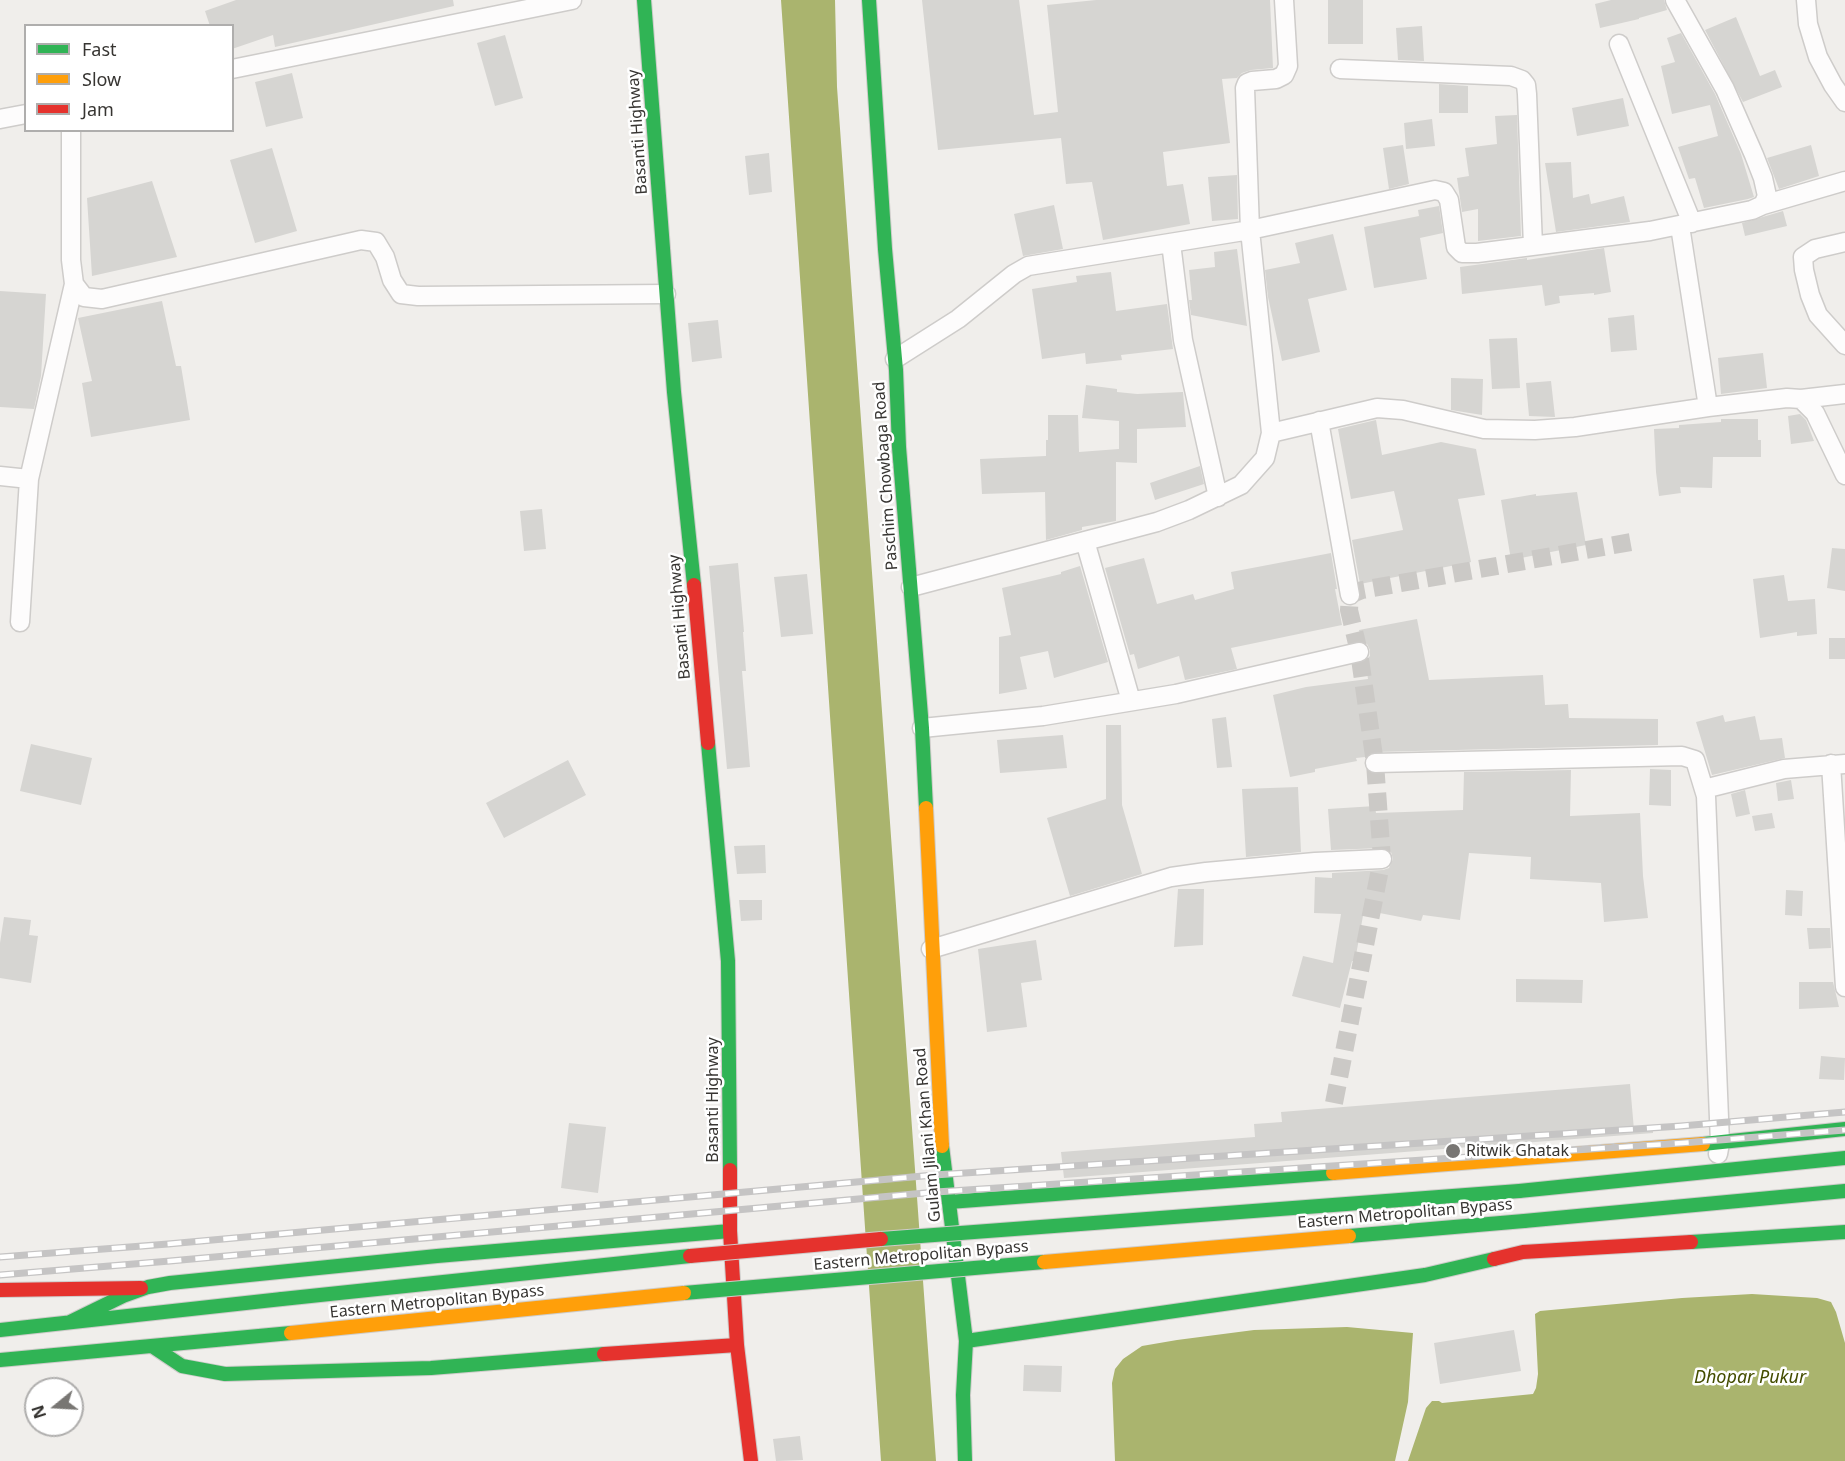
<!DOCTYPE html>
<html>
<head>
<meta charset="utf-8">
<style>
  body { margin:0 }
  #map { position:relative; width:1845px; height:1461px; overflow:hidden; background:#f0eeeb; font-family:"Noto Sans",sans-serif }
  canvas { display:block }
  .legend { position:absolute; left:24px; top:24px; width:210px; height:108px; box-sizing:border-box; background:#fff; border:2px solid #afaead; margin:0; padding:8px 10px; list-style:none; font-size:18px; color:#373532 }
  .legend li { display:flex; align-items:center; gap:12px; height:30px }
  .legend b { width:30px; border:2px solid #afaead }
  .north { position:absolute; left:24px; top:1377px; width:60px; height:60px; box-sizing:border-box; background:#fff; border:2px solid #afaead; border-radius:50%; rotate:252deg; font-size:16px; font-weight:700; line-height:24px; text-align:center; color:#373532 }
  .north::after { content:''; display:block; margin:auto; width:21px; height:27px; background:#787673; clip-path:polygon(50% 0,100% 100%,50% 72%,0 100%) }
</style>
</head>
<body>
<div id="map">
<canvas width="1845" height="1461"></canvas>
<ul class="legend">
<li><b style="height:8px;background:#30b455"></b>Fast</li>
<li><b style="height:8px;background:#ff9f0a"></b>Slow</li>
<li><b style="height:8px;background:#e5322d"></b>Jam</li>
</ul>
<div class="north">N</div>
</div>
<script>
const c = document.querySelector('canvas').getContext('2d');
c.lineJoin = 'round';
function fillPath(path, color) { c.fillStyle = color; c.fill(path, 'evenodd'); }
const poly = rows => new Path2D(rows.map(r => 'M' + r).join(''));
function strokePath(path, color, width, dash) { c.strokeStyle = color; c.lineWidth = width; c.lineCap = dash ? 'butt' : 'round'; c.setLineDash(dash || []); c.stroke(path); }
function write(font, color, halo, rows, align = 'center') {
  c.font = font + ' "Noto Sans",sans-serif'; c.lineWidth = 5; c.setLineDash([]); c.textBaseline = 'middle'; c.strokeStyle = halo; c.fillStyle = color; for (const [text, x, y, turn = 0] of rows) {
    c.save(); c.translate(x, y); c.rotate((+turn || 0) * Math.PI / 180); c.textAlign = isNaN(turn) ? turn : align; if (halo) c.strokeText(text, 0, 0); c.fillText(text, 0, 0); c.restore();
  }
}
const water = poly([
  [781,0,835,0,837,87,936,1461,881,1461],
  [1752,1294,1817,1298,1831,1302,1836,1312,1845,1343,1845,1461,1408,1461,1426,1408,1432,1401,1439,1401,1442,1403,1533,1394,1536,1388,1538,1374,1535,1314,1540,1311,1682,1298],
  [1347,1327,1413,1333,1408,1402,1395,1461,1115,1461,1112,1383,1115,1369,1123,1359,1142,1346,1177,1340,1254,1330]
]);
const building = poly([
  [236,0,453,0,454,6,275,47,273,35,232,49,232,26,210,26,205,11],
  [922,0,1019,0,1034,115,1058,112,1047,5,1096,0,1270,0,1273,68,1251,70,1242,73,1237,78,1222,79,1230,143,1163,152,1167,186,1183,184,1190,224,1103,240,1092,182,1066,184,1061,138,938,150],
  [1328,0,1363,0,1363,44,1328,44],
  [1611,0,1664,0,1667,10,1639,18,1639,19,1600,28,1595,4],
  [1736,17,1760,76,1775,70,1782,87,1743,102,1705,30],
  [1422,26,1424,61,1398,60,1396,28],
  [1681,33,1715,94,1741,154,1754,197,1748,199,1704,208,1695,178,1689,179,1678,147,1718,136,1710,105,1672,114,1661,66,1675,62,1667,38],
  [505,35,523,98,495,106,477,43],
  [292,73,303,118,266,127,255,82],
  [1439,84,1468,86,1468,113,1439,113],
  [1623,98,1629,126,1577,136,1572,108],
  [1517,115,1521,236,1478,241,1478,209,1462,212,1457,178,1469,176,1465,148,1497,144,1495,116],
  [1432,119,1435,146,1406,149,1404,123],
  [1403,145,1409,184,1389,189,1383,148],
  [1811,145,1819,176,1779,189,1767,158],
  [272,148,297,231,255,243,230,160],
  [769,153,772,192,749,195,745,156],
  [1571,162,1573,198,1589,194,1591,204,1624,196,1630,222,1556,232,1545,163],
  [1237,175,1238,219,1212,221,1208,177],
  [152,181,177,257,92,276,87,198],
  [1054,205,1063,249,1023,256,1014,214],
  [1439,206,1443,233,1420,238,1427,279,1374,288,1364,227,1419,216,1418,210],
  [1783,211,1787,226,1745,236,1742,223],
  [1333,234,1347,290,1308,299,1320,352,1282,361,1268,297,1265,270,1300,263,1295,243],
  [1604,248,1611,292,1594,295,1594,293,1559,296,1560,303,1545,306,1542,285,1462,294,1460,267,1527,258,1527,260],
  [1237,249,1247,326,1191,315,1189,300,1192,300,1189,270,1215,267,1214,252],
  [1111,272,1116,311,1167,304,1173,349,1121,355,1122,360,1086,364,1085,353,1042,359,1032,289,1077,282,1076,276],
  [0,291,46,294,41,376,34,409,0,407],
  [162,301,176,366,181,366,190,420,91,437,82,383,92,381,78,318],
  [1634,315,1637,350,1611,352,1608,318],
  [718,320,722,358,692,362,688,323],
  [1517,338,1520,388,1492,389,1489,339],
  [1763,353,1767,388,1721,394,1718,358],
  [1451,378,1483,379,1482,415,1451,410],
  [1551,381,1555,417,1529,416,1526,383],
  [1086,385,1117,389,1117,392,1137,394,1183,392,1186,427,1137,429,1137,463,1116,462,1116,521,1082,527,1082,530,1046,540,1045,492,982,494,980,459,1046,456,1046,440,1048,440,1048,415,1078,415,1079,452,1119,449,1119,421,1082,418],
  [1800,414,1806,420,1814,441,1791,444,1788,416],
  [1721,419,1758,419,1758,440,1761,440,1761,457,1713,457,1712,488,1680,487,1681,493,1659,496,1656,472,1654,429,1679,428,1679,425,1721,422],
  [1376,420,1382,455,1441,442,1476,449,1485,495,1458,499,1471,562,1360,584,1352,540,1403,530,1394,491,1351,499,1338,429],
  [1200,466,1204,484,1155,500,1150,483],
  [1577,492,1586,545,1511,560,1501,500,1536,494,1536,496],
  [542,509,546,549,524,551,520,511],
  [1832,548,1845,549,1845,591,1827,588],
  [1331,553,1337,589,1335,589,1342,625,1231,648,1237,669,1185,680,1179,656,1138,669,1134,654,1130,655,1105,568,1144,558,1157,604,1193,594,1195,600,1234,589,1231,572],
  [738,563,744,632,743,632,746,671,742,671,750,767,727,769,709,566],
  [1080,566,1108,662,1054,678,1048,651,1020,657,1027,689,999,694,999,637,1011,635,1002,588,1061,574,1061,572],
  [807,574,813,634,781,637,774,577],
  [1784,575,1788,601,1815,599,1817,634,1797,636,1797,632,1760,638,1753,579],
  [1417,619,1429,680,1543,675,1545,705,1568,704,1569,718,1658,719,1658,745,1375,752,1365,757,1356,758,1357,761,1315,769,1315,772,1290,777,1273,695,1306,687,1368,679,1365,661,1370,656,1370,650,1367,644,1361,641,1359,630],
  [1829,638,1845,638,1845,659,1829,659],
  [1723,715,1725,722,1755,716,1760,740,1782,738,1785,758,1712,775,1696,722],
  [1226,717,1232,767,1217,768,1212,719],
  [1106,725,1121,725,1122,805,1142,874,1070,896,1047,818,1106,799],
  [1063,735,1067,768,1000,773,997,740],
  [31,744,92,758,81,805,20,791],
  [568,760,586,795,504,838,486,803],
  [1650,769,1671,770,1671,806,1649,805],
  [1571,770,1570,816,1640,813,1643,876,1648,918,1604,922,1601,883,1530,879,1531,857,1469,853,1460,920,1423,915,1421,921,1364,910,1355,961,1352,961,1340,1008,1292,996,1303,956,1333,963,1341,914,1314,913,1315,877,1332,878,1332,873,1383,870,1389,868,1393,859,1391,852,1382,848,1331,850,1328,809,1375,806,1376,813,1463,810,1464,772],
  [1791,780,1794,799,1778,801,1776,783],
  [1298,787,1301,852,1246,857,1242,789],
  [1745,790,1750,814,1736,817,1731,794],
  [1772,813,1775,828,1755,831,1752,816],
  [765,845,766,873,737,874,734,846],
  [1178,889,1204,889,1203,945,1174,947],
  [1786,890,1803,891,1802,916,1785,915],
  [739,900,762,900,762,920,741,921],
  [4,917,31,920,29,935,38,936,31,983,0,978,0,943],
  [1807,928,1830,928,1831,948,1809,949],
  [1036,940,1042,980,1021,983,1027,1027,987,1032,978,949],
  [1516,979,1583,980,1582,1003,1516,1002],
  [1799,982,1833,982,1839,1007,1799,1009],
  [1821,1056,1845,1058,1844,1080,1819,1079],
  [1630,1084,1634,1130,1653,1129,1653,1133,1064,1178,1061,1152,1255,1137,1254,1124,1282,1122,1281,1112],
  [569,1123,606,1127,598,1193,561,1188],
  [1514,1330,1521,1371,1440,1384,1434,1343],
  [1024,1365,1062,1366,1061,1392,1023,1391],
  [800,1436,803,1460,776,1461,773,1439]
]);
const streetTunnel = poly([
  [1334,1103,1382,859,1375,763,1359,652,1349,610,1350,595,1362,590,1631,542]
]);
const street = poly([
  [1806,0,1808,24,1818,57,1833,85,1845,102],
  [1619,44,1692,223],
  [232,69,572,0],
  [1340,69,1511,76,1522,80,1526,85,1527,94,1533,246],
  [0,119,26,114],
  [71,130,71,260,74,284,84,297,102,299,361,240,376,242,385,257,392,280,401,294,418,296,666,294],
  [1763,205,1845,181],
  [1680,226,1708,407],
  [1845,242,1815,249,1803,257,1804,270,1810,295,1818,315,1845,345],
  [1171,243,1183,340,1218,497],
  [895,359,958,319,1014,274,1028,266,1250,230,1435,190,1444,192,1449,200,1456,247,1462,253,1477,253,1650,231,1752,210,1763,205,1767,196,1763,178,1754,155,1725,89,1675,0],
  [1801,399,1845,394],
  [1319,421,1350,595],
  [1271,433,1377,408,1403,410,1484,429,1535,430,1575,427,1708,407,1787,398,1801,399,1815,413,1845,475],
  [0,476,29,479],
  [1085,541,1131,701],
  [911,587,1157,522,1189,510,1241,485,1265,458,1271,433,1250,230,1245,88,1247,83,1252,81,1276,79,1284,75,1288,66,1284,0],
  [20,622,29,479,74,284],
  [922,728,1043,716,1176,694,1359,652],
  [1375,763,1682,756,1695,760,1706,796,1720,1143,1718,1154],
  [1831,764,1845,987],
  [1704,789,1784,769,1845,764],
  [931,949,1171,877,1206,872,1315,862,1382,859]
]);
const fast = poly([
  [644,0,674,392,694,585],
  [869,0,885,249,896,370,899,447,922,728,926,808],
  [708,743,728,961,730,1170],
  [1703,1144,1845,1129],
  [942,1146,966,1341,963,1395,965,1461],
  [1519,1191,1845,1158],
  [949,1202,1333,1173],
  [1524,1221,1845,1191],
  [1691,1242,1845,1232],
  [70,1322,123,1296,148,1287,170,1283,437,1256,730,1231],
  [0,1330,282,1299],
  [966,1341,1425,1275,1494,1259],
  [152,1346,182,1366,225,1374,431,1368,604,1354],
  [0,1360,291,1333]
]);
const slow = poly([
  [926,808,942,1146],
  [1333,1173,1703,1144]
]);
const jam = poly([
  [694,585,708,743],
  [1494,1259,1523,1252,1691,1242],
  [0,1290,141,1288],
  [737,1345,751,1461],
  [604,1354,737,1345,730,1231,730,1170]
]);
const rail = poly([
  [0,1257,168,1244,934,1175,1681,1126,1845,1112],
  [0,1275,170,1261,936,1192,1682,1143,1845,1130]
]);
const fastBridge = poly([
  [1349,1236,1524,1221],
  [881,1239,1519,1191],
  [684,1293,1044,1262],
  [282,1299,690,1256]
]);
const slowBridge = poly([
  [1044,1262,1349,1236],
  [291,1333,684,1293]
]);
const jamBridge = poly([
  [690,1256,881,1239]
]);
const markers = [
  [1453,1151,8,"#787673"]
];
const streetNames = [
  ["Basanti Highway",638,132,-94],
  ["Paschim Chowbaga Road",886,476,-94],
  ["Basanti Highway",680,617,-95],
  ["Basanti Highway",713,1100,-90],
  ["Gulam Jilani Khan Road",928,1135,-95],
  ["Eastern Metropolitan Bypass",1405,1214,-5],
  ["Eastern Metropolitan Bypass",921,1256,-5],
  ["Eastern Metropolitan Bypass",437,1302,-6]
];
const poiNames = [
  ["Ritwik Ghatak",1466,1151]
];
const waterNames = [
  ["Dhopar Pukur",1750,1378]
];
fillPath(water, '#aab46e');
fillPath(building, '#d6d5d2');
strokePath(streetTunnel, '#cbc9c6', 18, [18, 9]);
strokePath(street, '#ceccca', 21);
strokePath(fast, '#ceccca', 16);
strokePath(slow, '#ceccca', 16);
strokePath(jam, '#ceccca', 16);
strokePath(street, '#fdfcfc', 18);
strokePath(fast, '#30b455', 14);
strokePath(slow, '#ff9f0a', 14);
strokePath(jam, '#e5322d', 14);
strokePath(rail, '#c5c4c4', 7);
strokePath(rail, '#fff', 4.5, [14]);
strokePath(fastBridge, '#ceccca', 16, []);
strokePath(slowBridge, '#ceccca', 16, []);
strokePath(jamBridge, '#ceccca', 16, []);
strokePath(fastBridge, '#30b455', 14);
strokePath(slowBridge, '#ff9f0a', 14);
strokePath(jamBridge, '#e5322d', 14);
for (const [x, y, r, color] of markers) { const dot = new Path2D(); dot.arc(x, y, r, 0, 2 * Math.PI); c.fillStyle = color; c.fill(dot); strokePath(dot, '#fff', 2); }
write('16px', '#373532', '#fff', streetNames);
write('16px', '#373532', '#fff', poiNames, 'left');
write('italic 18px', '#444d00', '#fff', waterNames);
</script>
</body>
</html>
